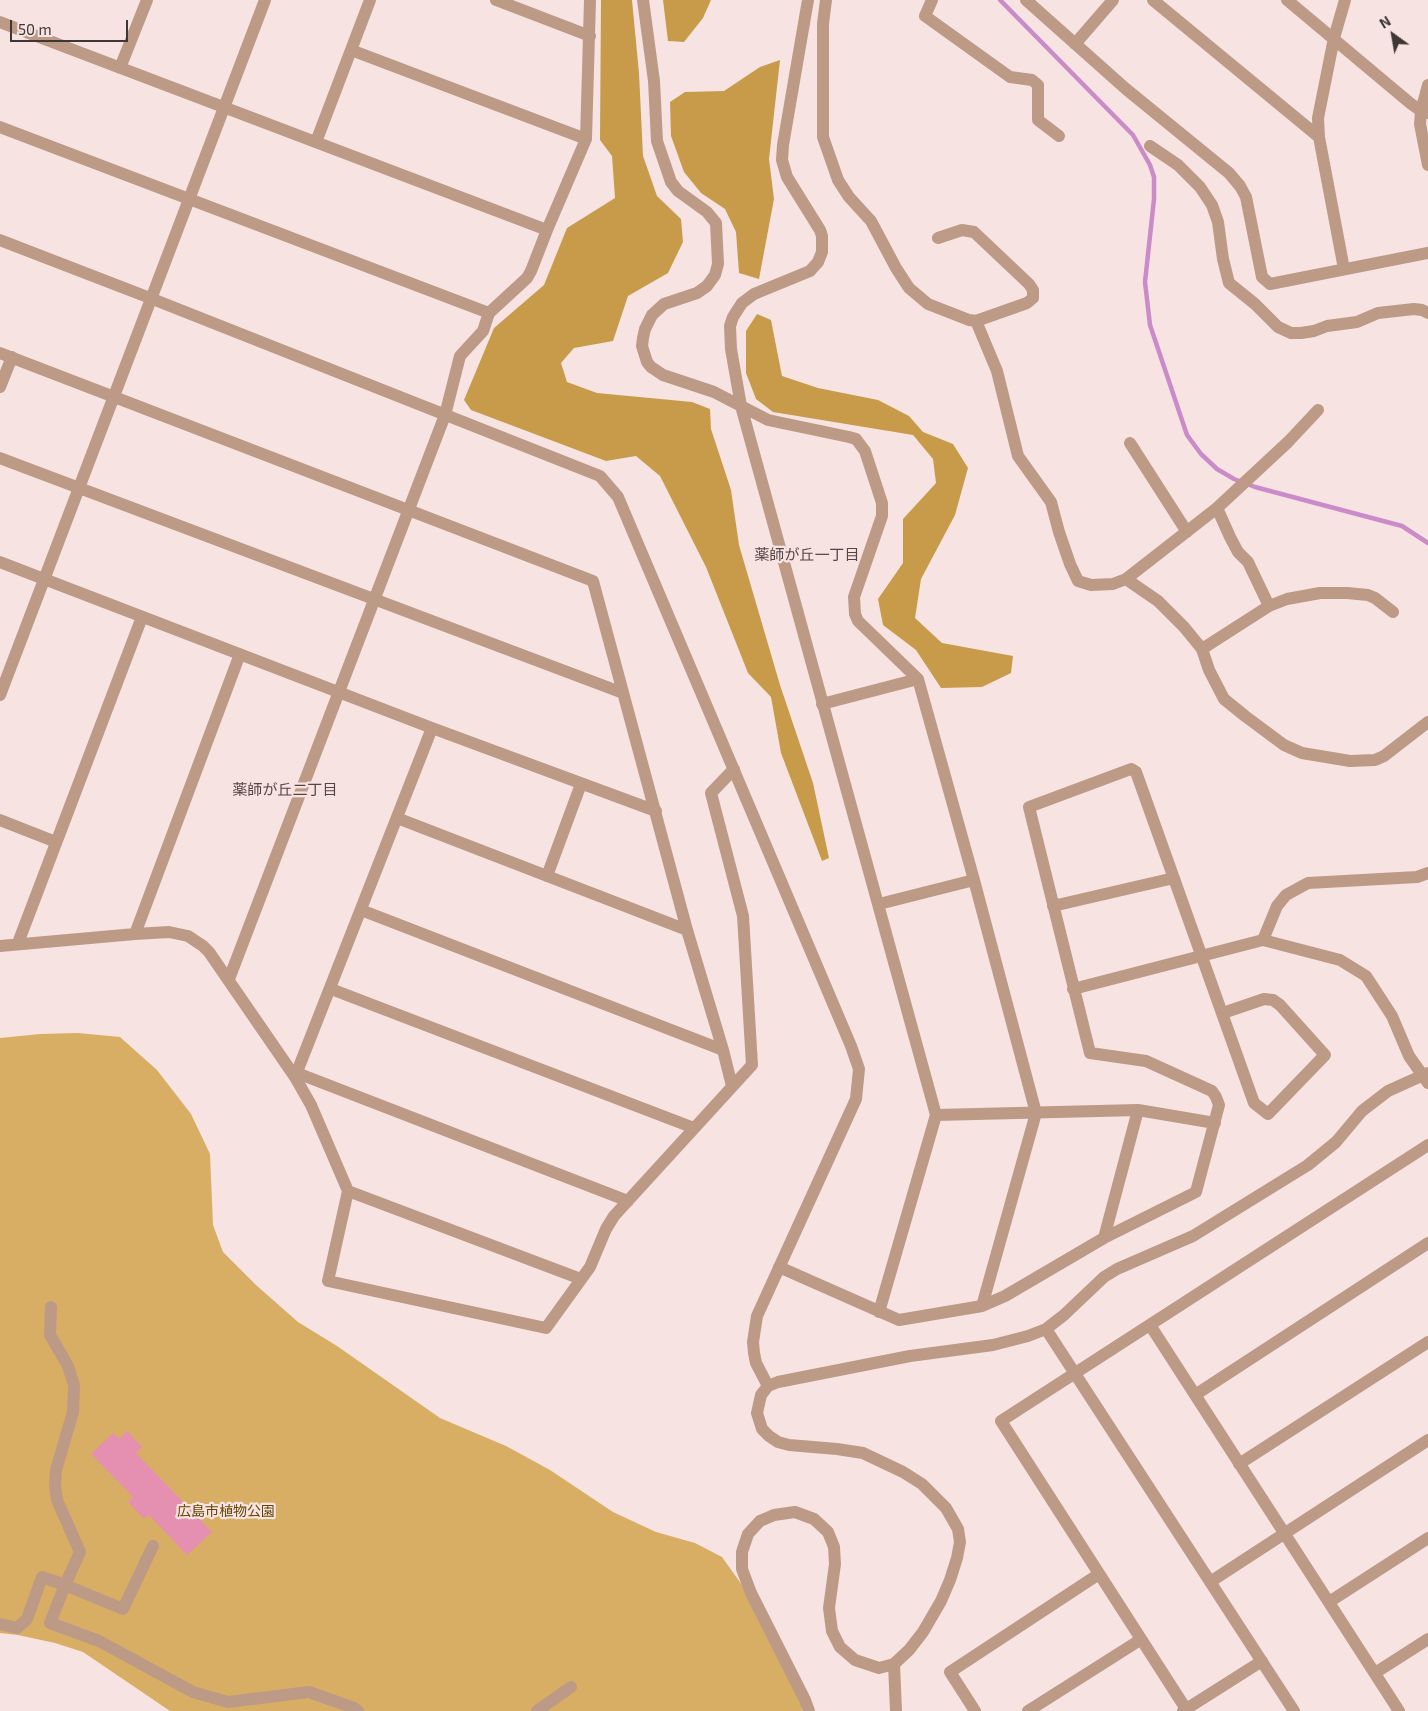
<!DOCTYPE html>
<html>
<head>
<meta charset="utf-8">
<style>
  body { margin:0 }
  #map { position:relative; width:1428px; height:1711px; overflow:hidden; background:#f7e4e2; font-family:"Exo 2",sans-serif }
  canvas { display:block }
  .north { position:absolute; left:1368px; top:10px; width:50px; height:50px; -webkit-text-stroke:4px #f7e4e2; paint-order:stroke; rotate:328deg; font-size:14px; font-weight:700; line-height:20px; text-align:center; color:#3e3736 }
  .north::after { content:''; display:block; margin:auto; width:18px; height:22px; background:#3e3736; clip-path:polygon(50% 0,100% 100%,50% 72%,0 100%) }
  .scale { position:absolute; left:10px; top:20px; width:118px; height:22px; box-sizing:border-box; border:2px solid #3e3736; border-top:0; padding-left:6px; font-size:15px; line-height:18px; white-space:nowrap; color:#3e3736; -webkit-text-stroke:4px #f7e4e2; paint-order:stroke }
</style>
</head>
<body>
<div id="map">
<canvas width="1428" height="1711"></canvas>
<div class="north">N</div>
<div class="scale">50 m</div>
</div>
<script>
const c = document.querySelector('canvas').getContext('2d');
c.lineJoin = 'round';
function fillPath(path, color) { c.fillStyle = color; c.fill(path, 'evenodd'); }
const poly = rows => new Path2D(rows.map(r => 'M' + r).join(''));
function strokePath(path, color, width, dash) { c.strokeStyle = color; c.lineWidth = width; c.lineCap = dash ? 'butt' : 'round'; c.setLineDash(dash || []); c.stroke(path); }
function write(font, color, halo, rows, align = 'center') {
  c.font = font + ' "Exo 2","Noto Sans JP",sans-serif'; c.lineWidth = 4.5; c.setLineDash([]); c.textBaseline = 'middle'; c.strokeStyle = halo; c.fillStyle = color; for (const [text, x, y, turn = 0] of rows) {
    c.save(); c.translate(x, y); c.rotate((+turn || 0) * Math.PI / 180); c.textAlign = isNaN(turn) ? turn : align; if (halo) c.strokeText(text, 0, 0); c.fillText(text, 0, 0); c.restore();
  }
}
const green = poly([
  [78,1033,120,1037,157,1070,191,1114,210,1154,213,1225,223,1252,256,1285,298,1322,337,1346,440,1418,506,1446,550,1470,613,1512,656,1532,695,1543,722,1557,742,1585,801,1703,802,1711,170,1711,83,1652,55,1643,18,1635,0,1633,0,1038,40,1034]
]);
const forest = poly([
  [601,0,632,0,639,73,643,156,657,196,681,219,683,242,668,273,628,296,613,341,574,348,561,363,567,382,597,393,692,402,710,409,711,429,731,490,739,545,780,685,813,783,829,858,822,861,781,753,771,697,748,673,706,567,660,476,636,456,606,461,471,410,464,400,494,328,544,285,567,228,615,198,612,156,600,140],
  [663,0,711,0,703,18,684,42,668,41],
  [780,60,769,159,774,199,759,279,739,273,736,232,725,209,701,193,684,172,671,136,670,102,685,92,724,91,760,67],
  [757,314,771,320,782,376,818,388,878,400,909,416,923,432,953,444,968,468,955,515,921,579,915,618,942,643,1013,656,1011,673,982,687,941,688,916,650,883,625,878,599,903,563,903,519,936,483,933,459,913,435,773,412,756,399,746,373,746,331]
]);
const stream = poly([
  [1000,0,1133,135,1150,165,1154,177,1154,199,1145,282,1150,325,1187,435,1201,454,1217,469,1234,479,1255,487,1402,526,1428,543]
]);
const building = poly([
  [127,1431,142,1447,136,1453,212,1532,187,1555,149,1515,144,1519,128,1502,133,1497,91,1454,113,1433,119,1439]
]);
const minor = poly([
  [496,0,590,36],
  [643,0,654,81,657,141,671,182,678,191,707,212,716,223,718,264,715,275,707,286,697,293,664,304,652,315,645,329,643,338,642,346,647,362,651,367,663,375,714,392,768,420,849,437,856,439,865,451,882,503,882,516,854,597,855,614,858,621,918,679,974,880,1036,1113,982,1306],
  [808,0,783,145,782,160,787,177,820,230,822,236,822,252,818,262,810,271,754,294,742,303,733,317,730,326,731,349,741,406,936,1115],
  [826,0,823,24,823,137,838,180,849,197,871,221,896,268,909,288,928,304,969,320,976,321,1027,303,1033,298,1033,290,1029,284,974,232,962,230,938,238],
  [932,0,925,16,1010,77,1032,80,1038,85,1038,120,1059,136],
  [1026,0,1126,89,1229,173,1240,186,1246,197,1262,277,1270,284,1428,253],
  [1153,0,1319,137],
  [1287,0,1410,103,1421,111,1428,113],
  [0,22,547,230],
  [1075,44,1113,0],
  [351,50,586,139],
  [120,68,147,0],
  [1428,85,1421,111,1420,124,1428,165],
  [0,127,489,313],
  [316,142,370,0],
  [1150,146,1178,165,1200,187,1212,205,1218,222,1223,259,1229,283,1255,304,1278,327,1291,333,1301,333,1314,331,1327,326,1357,322,1378,313,1414,309,1422,310,1428,313],
  [0,240,150,298,600,476,618,497,851,1046,859,1069,856,1099,757,1316,753,1342,754,1353,756,1363,768,1386],
  [1344,269,1319,137,1318,118,1334,38,1345,0],
  [976,321,997,371,1018,456,1051,502,1059,532,1070,564,1078,581,1091,585,1113,584,1126,579,1217,508,1288,442,1318,410],
  [0,353,593,581,687,930,723,1050,732,1086],
  [0,387,12,357],
  [1130,443,1187,532],
  [0,458,623,693],
  [1217,508,1230,537,1238,552,1248,562,1269,606],
  [0,562,432,728,656,811],
  [1126,579,1158,601,1184,627,1202,649,1209,670,1224,699,1245,716,1284,745,1302,753,1350,761,1375,760,1384,756,1428,722],
  [1202,649,1269,606,1287,599,1320,593,1347,593,1368,595,1375,598,1393,612],
  [0,695,265,0],
  [822,704,918,679],
  [432,728,295,1077,311,1105,348,1191,328,1281,546,1328,590,1267,606,1229,614,1216,752,1065,743,916,711,793,734,769],
  [397,818,687,930],
  [0,820,56,842],
  [547,876,581,784],
  [879,904,974,880],
  [1053,906,1174,878],
  [361,910,723,1050],
  [135,934,240,654],
  [1263,940,1277,906,1286,895,1308,883,1417,877,1428,873],
  [18,943,142,617],
  [0,946,135,934,169,932,188,936,203,946,209,952,295,1077],
  [229,979,445,415,460,356,483,331,489,313,527,278,531,271,547,230,586,139,590,0],
  [331,989,694,1128],
  [1073,989,1263,940,1340,960,1366,976,1392,1016,1409,1056,1428,1083],
  [297,1073,628,1201],
  [348,1191,581,1279],
  [1104,1238,1138,1110],
  [779,1267,899,1320,982,1306,1005,1296,1104,1238,1196,1192,1219,1105,1216,1097,1212,1091,1146,1061,1090,1053,1029,807,1131,769,1136,772,1254,1103,1268,1114,1325,1055,1280,1005,1273,1000,1264,999,1223,1013],
  [51,1307,50,1335,68,1366,74,1385,73,1412,56,1470,55,1486,57,1500,80,1552,65,1585,123,1609,153,1546],
  [879,1312,936,1115,1138,1110,1215,1123],
  [1150,1325,1399,1711],
  [1046,1329,1294,1711],
  [1195,1395,1428,1243],
  [1239,1464,1428,1342],
  [1210,1582,1428,1440],
  [1329,1602,1428,1538],
  [0,1624,17,1628,27,1619,42,1577,65,1585,50,1623,99,1641,193,1692,228,1702,309,1692,354,1708,358,1711],
  [894,1664,896,1711],
  [1375,1673,1428,1639],
  [1186,1709,1001,1421,1428,1145],
  [537,1711,571,1687],
  [809,1711,805,1700,751,1593,742,1569,742,1552,748,1534,760,1521,774,1515,795,1512,814,1519,828,1532,834,1547,835,1564,829,1608,832,1631,840,1647,855,1660,879,1668,894,1664,909,1650,923,1632,941,1601,950,1580,957,1558,960,1542,958,1529,946,1508,922,1484,903,1472,863,1453,837,1449,789,1445,778,1442,769,1436,762,1429,757,1413,761,1395,768,1386,778,1382,910,1356,993,1345,1028,1336,1046,1329,1064,1315,1104,1277,1117,1269,1193,1236,1308,1165,1336,1142,1362,1111,1388,1091,1428,1073],
  [975,1711,950,1672,1099,1574],
  [1028,1711,1140,1640],
  [1183,1711,1262,1661]
]);
const parkNames = [
  ["広島市植物公園",226,1511]
];
const neighbourhoodNames = [
  ["薬師が丘一丁目",807,555],
  ["薬師が丘二丁目",285,790]
];
fillPath(green, '#d8ae64');
fillPath(forest, '#c79b4a');
strokePath(stream, '#ca8bc9', 4.5);
fillPath(building, '#e690b1');
strokePath(minor, '#bc9a86', 12);
write('14px', '#644602', '#f7e4e2', parkNames);
write('15px', '#544544', '#f7e4e2', neighbourhoodNames);
</script>
</body>
</html>
